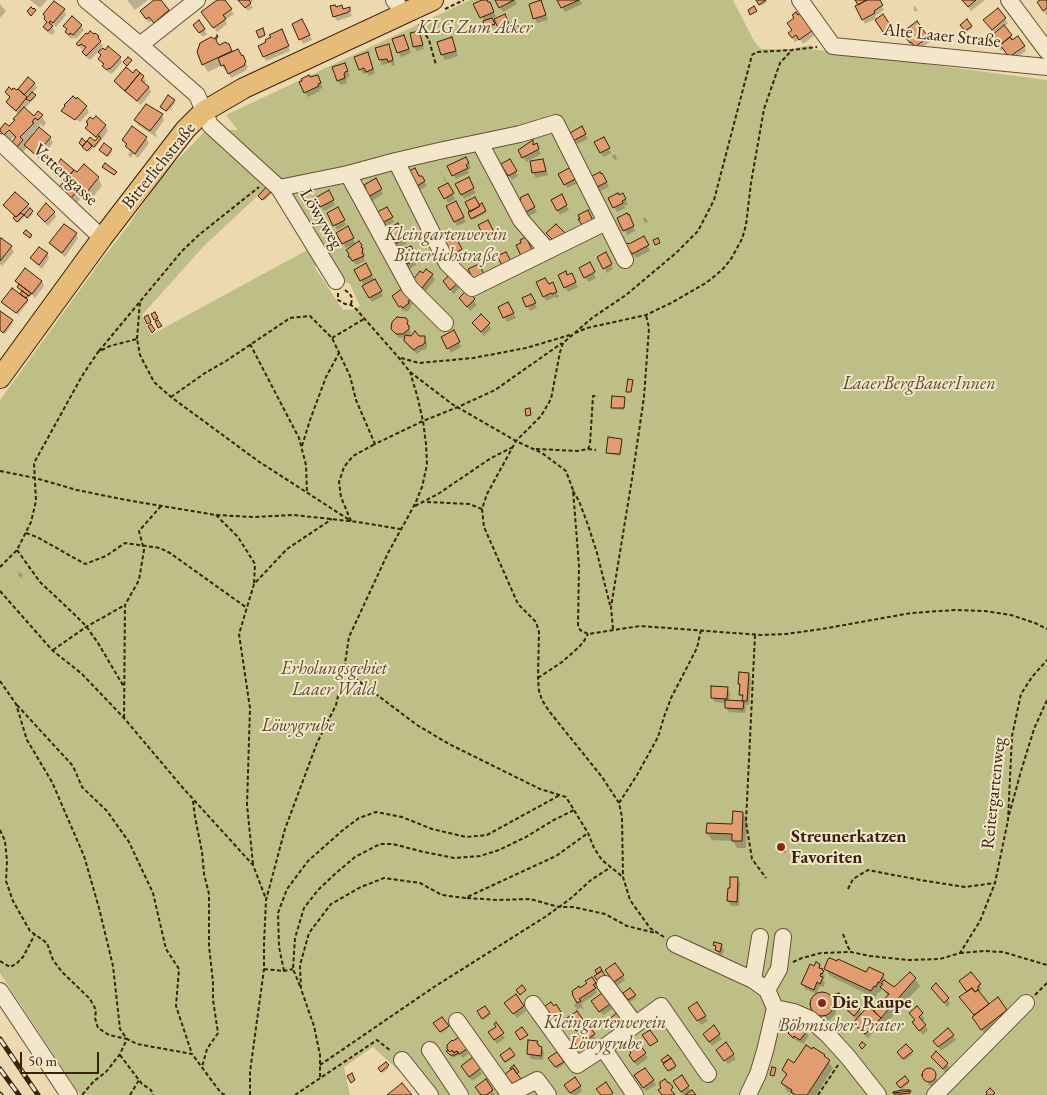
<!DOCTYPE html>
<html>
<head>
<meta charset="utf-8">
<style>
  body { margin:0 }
  #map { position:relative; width:1047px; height:1095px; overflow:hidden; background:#edd9af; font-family:"EB Garamond",serif }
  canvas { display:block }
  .scale { position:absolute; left:20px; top:1052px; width:79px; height:22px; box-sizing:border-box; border:2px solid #3a2209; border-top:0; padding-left:6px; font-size:15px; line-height:18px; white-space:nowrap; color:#3a2209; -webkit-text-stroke:4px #f3e6cb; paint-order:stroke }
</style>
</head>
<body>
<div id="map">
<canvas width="1047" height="1095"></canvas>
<div class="scale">50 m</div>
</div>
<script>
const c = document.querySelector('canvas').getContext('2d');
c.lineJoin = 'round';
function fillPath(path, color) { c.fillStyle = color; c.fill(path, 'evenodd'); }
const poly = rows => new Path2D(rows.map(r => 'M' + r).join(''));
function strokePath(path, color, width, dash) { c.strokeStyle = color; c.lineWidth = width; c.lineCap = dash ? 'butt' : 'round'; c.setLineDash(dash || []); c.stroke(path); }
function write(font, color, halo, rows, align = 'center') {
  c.font = font + ' "EB Garamond",serif'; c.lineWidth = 4; c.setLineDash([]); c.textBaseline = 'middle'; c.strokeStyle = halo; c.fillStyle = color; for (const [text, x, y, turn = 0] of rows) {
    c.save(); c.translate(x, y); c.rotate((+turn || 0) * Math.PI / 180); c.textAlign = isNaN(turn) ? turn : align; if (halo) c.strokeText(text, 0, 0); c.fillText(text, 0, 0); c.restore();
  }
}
const green = poly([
  [470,0,733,0,754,41,761,49,790,49,811,45,811,49,1047,80,1047,1095,423,1095,408,1079,373,1047,344,1067,350,1095,80,1095,0,973,0,400,103,258,128,226,161,177,207,129,238,130,226,115],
  [266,188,294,193,293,196,313,226,346,282,350,284,360,306,352,310,348,309,343,310,315,268,317,260,309,249,151,335,142,315,204,246]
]);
const shadow = poly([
  [30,0,47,0,40,8],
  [127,0,148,0,135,10],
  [156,0,160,0,171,15,157,27,152,20,149,23,144,16],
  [219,0,224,0,234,14,225,20,227,24,217,32,205,17],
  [239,0,254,0,250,3,253,8,248,11],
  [485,0,486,0,492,8,496,17,489,20,493,21,495,26,488,28,475,4],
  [496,0,515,0,517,4,503,12],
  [558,0,580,0,582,4,565,12],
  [757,0,767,0,766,1,767,2,761,6],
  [857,0,879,0,884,10,875,16,878,20,892,30,895,34,889,38,875,19,865,24,856,6,859,5],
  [963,0,985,0,971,11],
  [1042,0,1047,0,1047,16,1041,7],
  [541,2,548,20,537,23,530,5],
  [0,4,6,11,0,18],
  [915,6,918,10,915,12,913,8],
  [336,8,344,11,349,9,352,16,337,21,334,16],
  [998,9,1008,23,1004,27,1014,40,1024,46,1026,51,1012,61,1003,49,1001,51,994,42,995,34,984,20],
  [64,10,66,15,56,27,53,24,52,26,55,32,52,35,47,32,44,27,48,23,45,19],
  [72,18,81,26,84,30,76,39,74,37,72,39,69,37,65,26],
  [506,18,509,26,500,29,499,27],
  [967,21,972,28,967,32,962,26],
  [199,22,207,34,203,37,197,30],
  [293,24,305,25,312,40,303,44],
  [812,30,815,35,803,44,800,39,795,42,789,33],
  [419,32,421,37,424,49,417,51,414,47],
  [284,35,290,51,266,61,264,57,267,43],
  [404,36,411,53,401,57,398,52],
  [98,37,103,46,101,48,105,52,120,57,122,62,113,73,112,72,111,74,107,71,104,66,99,59,102,56,99,51,90,60,86,57,83,52,86,49,84,48,82,50,78,44],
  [927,37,930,42,918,50,913,47,909,42],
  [452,39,454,43,458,56,445,60,442,55,438,42],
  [228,45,232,53,245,61,248,67,246,69,247,70,231,78,227,69,225,70,222,65,208,72,203,64,219,46],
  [388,45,391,50,395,65,392,66,391,63,382,65,376,49],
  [368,53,370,58,375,73,369,76,368,73,363,74,356,57],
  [345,64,350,76,348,77,346,80,347,83,340,85,338,80],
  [133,75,143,77,146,81,144,84,149,87,151,92,141,105,118,86,115,81],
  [317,77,323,88,319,89,320,91,308,97,305,92],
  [34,83,37,88,32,93,36,97,24,109,34,118,42,116,46,123,43,127,40,124,32,134,34,135,50,138,53,143,39,159,27,148,22,153,13,142,16,139,13,137,9,142,5,138,0,130,9,128,16,121,19,114,10,107,7,102,11,99,6,93,17,92],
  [77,99,86,107,89,112,80,122,65,112,65,114,63,111],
  [174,101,175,103,171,108,172,111,170,109,167,112,162,109,161,107],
  [162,115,164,120,155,133,157,136,156,137,138,125,135,120],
  [96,118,106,126,108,131,95,148,94,147,89,152,81,145,83,140,86,143,90,139,95,142,97,139,90,133,87,128],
  [582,128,588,139,577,144,571,133],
  [146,138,149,143,138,158,133,154,131,158,128,155,130,152,123,140],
  [604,139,611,153,603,157,596,143],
  [533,142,535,145,536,145,541,154,526,162,520,150],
  [111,150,112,152,108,157,101,152],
  [615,154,617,159,615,160,612,156],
  [466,158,471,168,468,170,469,173,456,179,449,167],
  [543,160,545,165,548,175,536,178,533,173,531,162],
  [510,161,518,176,512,180,503,165],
  [571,169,578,183,567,188,560,174],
  [55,173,77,174,98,178,102,186,87,204,81,198,75,205,65,195,65,183,58,177],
  [407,174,421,177,427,186,417,192],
  [602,174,609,187,599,192,592,179],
  [443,177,444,177,455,199,448,203,440,188,447,185],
  [468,179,476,193,464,199,457,184],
  [375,180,383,194,372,201,366,190],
  [268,187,273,192,264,201,260,198],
  [328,192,335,205,324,211,316,198],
  [527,195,537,212,527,217,520,203],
  [623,195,628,204,624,206,625,208,617,212,610,198,619,197],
  [561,196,569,210,560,215,553,200],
  [456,203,466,222,457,226,447,207],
  [5,205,28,205,31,209,30,210,33,214,28,219,24,215,24,217,19,223],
  [482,205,486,213,473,220,470,213],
  [387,208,394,222,387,226,388,230,398,225,407,243,399,248,389,230,386,232,384,224,378,213],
  [338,209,346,225,337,230,329,214],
  [54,212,56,217,48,226,41,219,38,214],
  [629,215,635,231,627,235,619,219],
  [645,217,648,222,645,223,643,219],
  [488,222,496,237,487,241,479,226],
  [347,228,356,244,358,242,365,254,364,258,365,261,356,265,349,256,352,246,352,245,346,248,337,233],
  [76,234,78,238,65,257,54,248,51,243],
  [453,234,465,258,462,260,460,256,456,259,447,243],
  [644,238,650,251,636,258,634,255,632,255,627,245],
  [0,241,11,247,14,252,2,266,0,264],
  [410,247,417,260,415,261,416,265,409,269,412,274,409,275,401,256],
  [47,254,49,258,42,269,35,263,32,259],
  [605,254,613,269,607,273,599,257],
  [589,264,596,278,588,282,581,268],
  [366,265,383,296,372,302,356,270],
  [427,271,432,275,435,280,425,292,417,285],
  [447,271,460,287,454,294,444,282,448,278,445,273],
  [571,275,578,287,568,292,560,276,567,276],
  [17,281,42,281,44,286,35,298,32,295,26,300,28,302,18,315,2,302,21,296,23,292,19,289,18,287,19,286],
  [552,284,559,297,556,298,555,297,546,301,544,296,549,285],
  [467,292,477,305,470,311,460,298],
  [531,295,537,308,530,311,524,299],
  [394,296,411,299,413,304,410,306,411,308,406,312,404,310,403,311],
  [508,304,516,318,507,322,499,308],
  [0,312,13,323,5,334,0,330],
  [407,321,410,327,409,329,411,332,411,334,408,337,424,337,427,342,427,348,424,350,422,350,417,354,408,346,406,341,406,338,399,338,393,329],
  [489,324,491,329,484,336,477,328],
  [453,332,461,347,451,353,442,337],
  [624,398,625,400,624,410,614,409,613,407],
  [621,440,622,442,620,456,609,454,608,453],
  [20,572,23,576,20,578,18,574],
  [749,674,751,679,749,705,745,705,746,707,745,713,729,712,726,708,726,703,715,702,712,698,727,688,730,693,729,701,745,702,740,694,741,687,739,684],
  [743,813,747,821,746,848,737,848,733,841,712,840,707,833,733,825],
  [737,879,740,883,739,906,731,906,728,901,731,890],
  [714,945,721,945,724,950,722,956,719,955],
  [819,965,825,976,823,980,825,983,823,987,820,986,817,993,826,993,832,999,835,1004,836,1013,830,1020,821,1020,814,1013,811,1008,811,999,817,994,805,989,803,984,815,967],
  [826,969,883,975,887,982,894,989,910,974,915,979,920,986,885,1024,883,1022,868,1038,857,1028,854,1023,857,1020,847,1011,844,1006,859,1010,862,1015,877,1016,875,1012,888,996,882,988,880,993,878,992,875,998,830,976],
  [610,975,623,976,625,980,617,986],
  [592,978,598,988,595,990,597,993,581,1004,584,1009,582,1009,581,1007,577,1010,574,1005,578,1001,580,990,588,984],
  [979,985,982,989,980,991,980,995,988,1006,998,999,1010,1018,986,1036,978,1024,975,1016,961,998],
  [630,989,636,998,630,1002,624,993],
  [935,992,948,999,950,1004,947,1007],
  [515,996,526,1011,517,1018,509,1008],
  [609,1004,612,1009,603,1015,596,1006],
  [917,1008,925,1019,921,1022,928,1030,923,1035,916,1027],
  [478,1011,489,1011,491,1014,484,1020],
  [560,1012,563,1017,554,1023,547,1013],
  [692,1013,705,1016,708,1021,701,1025],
  [442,1018,448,1028,442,1033,435,1023],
  [793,1021,806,1032,809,1036,803,1044,792,1038,787,1029],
  [571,1023,585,1025,587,1029,589,1028,596,1040,581,1050,576,1043,580,1035],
  [497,1027,505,1038,497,1044,492,1037],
  [719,1035,722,1039,712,1046,707,1039],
  [953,1035,956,1040,941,1051,935,1042],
  [537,1042,544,1052,543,1060,531,1059,528,1054],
  [906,1046,913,1054,905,1060,900,1054],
  [449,1048,466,1049,468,1054,463,1058,460,1055,452,1058,447,1051,453,1055],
  [510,1050,515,1057,505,1063,501,1057],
  [556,1053,564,1064,557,1069,550,1058],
  [936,1053,947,1064,950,1069,946,1073,935,1061,932,1057],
  [645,1054,648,1058,637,1066,633,1060],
  [720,1054,733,1054,736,1059,728,1064],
  [824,1055,833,1068,816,1095,793,1095,787,1091,782,1083,787,1077,783,1070,794,1065],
  [668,1057,676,1068,670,1072,663,1061],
  [473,1059,482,1074,472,1081,465,1070],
  [386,1063,389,1068,383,1073,380,1068],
  [927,1070,930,1070,937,1079,936,1084,933,1086,930,1086,924,1078,923,1074],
  [681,1077,692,1092,694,1095,683,1095,677,1086],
  [639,1080,653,1080,656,1085,646,1091],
  [908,1081,909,1083,902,1089,899,1085],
  [580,1086,582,1091,577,1095,572,1095,568,1090],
  [492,1090,495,1095,481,1095],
  [909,1091,911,1094,895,1095,895,1093]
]);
const building = poly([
  [154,0,161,0,169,10,154,23,149,17,146,19,140,11,154,0],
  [217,0,225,0,232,9,223,15,226,19,213,28,201,12,217,0],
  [238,0,249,0,251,3,245,8,238,0],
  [482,0,487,0,488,2,490,2,494,12,480,18,473,4,482,0],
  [495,0,514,0,499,8,495,0],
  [541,0,546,15,533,19,529,4,541,0],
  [557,0,579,0,561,8,557,0],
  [756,0,766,0,759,5,756,0],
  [855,0,867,0,858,5,855,0],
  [867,0,880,0,883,5,874,11,875,13,862,20,855,6,867,0],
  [962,0,976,0,968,7,962,0],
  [1040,0,1047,0,1047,8,1043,11,1037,2,1040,0],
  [54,1,65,9,53,23,50,21,49,23,53,26,48,31,43,27,47,22,44,19,45,17,43,14,54,1],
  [335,5,336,7,342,5,343,9,350,7,350,11,346,13,333,17,330,6,335,5],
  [754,6,757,11,750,15,748,10,754,6],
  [31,7,33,9,34,8,36,10,31,16,27,11,31,7],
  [998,8,1006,18,992,30,983,20,998,8],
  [796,12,798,15,801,13,813,30,799,40,796,35,792,38,788,33,792,30,787,23,794,18,792,15,796,12],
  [505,14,509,24,498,28,494,19,505,14],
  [883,14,893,29,885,35,875,20,883,14],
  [72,16,82,25,73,35,70,33,69,35,65,32,67,29,63,26,72,16],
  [492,18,495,24,485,27,483,21,492,18],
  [302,19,310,35,299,40,292,24,302,19],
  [967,19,972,26,965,31,960,25,967,19],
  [199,20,205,29,199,33,193,25,199,20],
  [917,21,928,37,915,47,911,42,910,43,905,37,907,35,904,31,917,21],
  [1004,25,1012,35,998,47,990,37,1004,25],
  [263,28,265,35,259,38,256,31,263,28],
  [282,29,289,46,263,57,258,46,266,42,265,40,271,37,269,35,282,29],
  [90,31,94,34,95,33,99,36,98,38,101,41,86,56,82,52,86,47,81,44,79,46,76,44,86,33,88,34,90,31],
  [419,31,423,45,413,47,410,33,419,31],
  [217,35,218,36,216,40,218,44,220,45,225,42,229,44,232,51,202,65,197,52,200,43,211,37,215,39,217,35],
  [404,35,409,49,397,53,392,39,404,35],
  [1018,36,1025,46,1009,57,1000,45,1010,37,1012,40,1018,36],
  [452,37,456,51,441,55,437,42,452,37],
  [389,44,393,60,388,62,387,59,379,60,375,48,389,44],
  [108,46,121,57,110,69,109,68,107,70,102,66,104,64,98,59,101,55,98,52,103,48,105,50,108,46],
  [238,49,242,56,243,55,246,62,244,64,245,65,228,74,224,65,221,66,218,58,238,49],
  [368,52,373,69,366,72,364,68,359,70,354,57,368,52],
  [128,57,132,60,127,66,123,62,128,57],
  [345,63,348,71,345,72,344,74,345,78,337,81,332,67,345,63],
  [126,67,133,73,136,69,140,73,125,91,114,81,126,67],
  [140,73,144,76,141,80,149,87,137,101,125,91,140,73],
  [309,75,310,77,318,75,321,83,318,84,319,86,304,93,299,82,302,81,301,79,309,75],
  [28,77,35,83,24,95,18,89,28,77],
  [9,87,12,90,13,88,17,90,18,89,27,97,16,111,6,102,10,97,5,92,9,87],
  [32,92,36,95,30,101,26,99,32,92],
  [168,95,175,100,166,111,160,107,168,95],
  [73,96,76,99,77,97,87,106,75,120,61,111,65,106,64,105,73,96],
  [146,104,163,114,150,131,134,120,146,104],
  [24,107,34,116,38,111,43,115,38,120,35,118,32,122,34,123,20,137,23,140,17,147,12,142,16,137,9,130,4,135,0,131,0,129,5,123,9,126,15,120,13,119,24,107],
  [96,116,106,125,96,137,85,128,88,125,87,124,88,123,86,122,90,117,93,119,96,116],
  [132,126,147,137,135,154,125,146,127,144,122,140,132,126],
  [582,126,586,134,573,141,570,133,582,126],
  [39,127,51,137,36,155,24,145,39,127],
  [99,136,101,138,94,147,87,141,90,137,95,141,99,136],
  [604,137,610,148,600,153,594,142,604,137],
  [82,138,86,142,82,146,79,143,82,138],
  [533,140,533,145,537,143,539,149,522,158,518,150,533,140],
  [87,141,92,146,87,151,82,147,87,141],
  [104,143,112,149,107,156,99,150,104,143],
  [466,157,469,163,466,165,468,168,452,176,447,166,466,157],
  [61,159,74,170,64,182,53,173,57,168,55,167,61,159],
  [510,159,517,171,508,176,501,164,510,159],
  [543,159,546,171,532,173,530,161,543,159],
  [105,163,117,172,114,175,102,167,105,163],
  [84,164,99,177,83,197,76,192,71,198,59,187,74,170,77,172,84,164],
  [571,167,577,178,564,185,558,174,571,167],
  [415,168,419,176,422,176,425,181,414,188,405,173,415,168],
  [600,172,601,174,602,173,607,182,595,188,591,179,593,177,592,176,600,172],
  [469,177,474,188,461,195,455,184,469,177],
  [376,178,382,189,368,197,364,189,366,188,364,185,376,178],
  [448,183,454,193,444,199,438,188,448,183],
  [268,185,273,190,262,200,258,196,268,185],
  [329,190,334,200,320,207,315,198,329,190],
  [15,192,29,204,16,217,3,205,15,192],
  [618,193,619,195,623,193,626,199,622,201,623,203,613,208,608,198,618,193],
  [528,194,535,207,524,213,520,201,521,197,528,194],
  [562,194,567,205,557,211,551,200,562,194],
  [475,197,480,206,470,212,465,202,475,197],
  [456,201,464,217,454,222,446,206,456,201],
  [46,203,55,212,45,222,37,214,46,203],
  [482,203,486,211,471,219,468,212,480,206,479,205,482,203],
  [338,207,345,220,333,226,327,213,338,207],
  [387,207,393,217,382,223,377,212,387,207],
  [30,208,33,211,27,218,24,215,30,208],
  [588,210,594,223,584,228,578,219,580,219,578,215,588,210],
  [21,213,24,215,17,222,13,218,15,216,16,217,21,213],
  [627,213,628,215,629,214,634,226,623,231,617,218,627,213],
  [488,220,494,232,484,237,478,225,488,220],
  [398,223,406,238,395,244,387,229,398,223],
  [64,224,77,233,62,253,49,243,64,224],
  [556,224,567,235,555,242,546,233,556,224],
  [348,226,354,238,342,244,336,233,348,226],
  [26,230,32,235,30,238,23,233,26,230],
  [453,232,462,249,452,255,445,242,447,241,445,237,453,232],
  [644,236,649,245,632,254,630,251,629,251,625,245,628,243,629,244,644,236],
  [526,237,532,250,522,258,516,245,521,243,520,240,526,237],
  [1,238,12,246,0,261,0,239,1,238],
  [658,238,660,243,655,245,653,240,658,238],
  [359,241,362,245,361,247,363,248,362,253,364,256,352,261,350,257,348,257,349,254,346,250,359,241],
  [411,246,416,255,413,256,415,260,405,265,399,255,401,254,399,250,405,247,406,248,411,246],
  [39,247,48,253,39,265,30,258,39,247],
  [506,252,512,263,503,267,497,256,506,252],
  [606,252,612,264,603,269,597,257,606,252],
  [590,262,595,272,584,278,579,268,590,262],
  [366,263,372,275,360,281,354,270,366,263],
  [479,264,485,276,474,281,468,269,479,264],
  [25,268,42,281,32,294,15,281,25,268],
  [426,269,433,274,422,288,412,281,420,271,423,273,426,269],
  [566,271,567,275,572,273,576,282,564,288,558,275,566,271],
  [451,274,459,282,450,290,443,281,451,274],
  [545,278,549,284,553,282,557,292,552,294,551,293,543,297,536,282,545,278],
  [375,279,382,291,369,298,362,286,375,279],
  [19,284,31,293,29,296,17,287,19,284],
  [12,288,28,300,16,313,1,302,12,288],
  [403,288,412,299,408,301,409,303,403,308,401,306,399,307,392,296,403,288],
  [467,290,475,299,467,307,459,298,467,290],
  [22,291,28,295,26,298,20,294,22,291],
  [531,294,536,303,526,307,522,298,531,294],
  [508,302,514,313,503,318,498,307,508,302],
  [0,311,13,320,3,333,0,330,0,311],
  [155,312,158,318,154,320,151,314,155,312],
  [481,314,490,323,481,332,472,323,481,314],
  [148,315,151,322,147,324,144,317,148,315],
  [397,317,406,318,408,321,407,324,409,326,409,329,403,334,396,334,391,329,392,322,397,317],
  [158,320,162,326,158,328,155,321,158,320],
  [151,324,155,330,152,333,148,326,151,324],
  [454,330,460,342,447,349,441,337,454,330],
  [415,331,419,336,425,336,425,343,421,346,419,346,414,350,404,341,405,335,411,336,415,331],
  [628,379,633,380,631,392,626,392,628,379],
  [612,396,625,397,624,408,611,408,612,396],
  [530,408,531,415,526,416,525,409,530,408],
  [608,437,622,439,620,454,606,453,608,437],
  [739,672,749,673,747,701,742,701,743,695,739,695,740,684,738,684,739,672],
  [711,686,728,687,727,699,711,698,711,686],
  [725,700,744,701,743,709,725,708,725,700],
  [733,811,743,812,742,841,732,841,732,834,706,833,707,823,732,824,733,811],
  [778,843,785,844,785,852,777,851,778,843],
  [730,877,738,877,737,902,727,901,728,888,730,888,730,877],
  [714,942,722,944,720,952,715,950,716,946,713,945,714,942],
  [830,958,837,961,838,959,866,972,869,967,884,974,879,983,878,982,876,987,874,986,871,991,824,969,828,959,830,958],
  [816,962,820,964,819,968,823,969,822,970,824,971,822,974,821,973,820,976,823,977,820,984,817,982,814,990,801,984,810,964,814,966,816,962],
  [615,963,624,975,614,982,605,970,615,963],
  [600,967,602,970,597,974,595,970,600,967],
  [602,971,607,978,600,984,594,976,602,971],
  [910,972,916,978,881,1018,874,1011,889,994,880,987,883,984,881,983,884,980,894,987,910,972],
  [971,972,981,984,978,986,978,990,975,992,972,988,967,992,959,981,971,972],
  [592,977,596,983,593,985,596,988,579,999,581,1001,577,1003,572,994,573,993,572,991,579,986,580,988,587,983,585,981,592,977],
  [936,983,949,998,944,1003,931,988,936,983],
  [522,985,526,990,520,995,516,990,522,985],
  [630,988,636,995,628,1000,623,993,630,988],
  [972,988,975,992,978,990,989,1004,974,1015,959,997,972,988],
  '810 1004a12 12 0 1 1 24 0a12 12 0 1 1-24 0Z',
  [602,993,610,1004,599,1012,591,1001,602,993],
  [839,993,840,996,834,998,833,995,839,993],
  [516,994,524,1006,513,1014,504,1003,516,994],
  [998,997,1007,1010,981,1030,972,1017,998,997],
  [849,1000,860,1009,854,1016,843,1006,849,1000],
  [551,1002,554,1006,556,1004,561,1012,550,1019,542,1008,551,1002],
  [697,1002,706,1016,697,1021,688,1008,697,1002],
  [485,1006,490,1013,482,1019,477,1011,485,1006],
  [868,1006,881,1018,865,1034,853,1023,868,1006],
  [917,1006,923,1013,919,1017,926,1025,919,1031,912,1022,915,1020,909,1013,917,1006],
  [577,1011,586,1024,576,1031,567,1018,577,1011],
  [618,1012,626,1023,615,1031,608,1020,618,1012],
  [442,1017,449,1026,440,1032,433,1023,442,1017],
  [793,1020,807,1031,800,1040,794,1036,793,1038,788,1033,789,1032,786,1029,793,1020],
  [496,1022,504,1033,494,1040,488,1032,496,1027,494,1024,496,1022],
  [714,1025,720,1034,709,1042,703,1034,714,1025],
  [589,1026,595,1034,577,1046,572,1039,589,1026],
  [522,1027,528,1035,520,1040,515,1032,522,1027],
  [948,1028,954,1035,938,1047,933,1041,948,1028],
  [650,1030,658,1041,650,1046,642,1035,650,1030],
  [459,1037,467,1049,459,1054,457,1051,454,1053,452,1050,450,1052,447,1049,447,1045,452,1040,453,1041,459,1037],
  [528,1040,538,1041,537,1043,539,1046,542,1047,541,1056,527,1054,528,1040],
  [638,1042,646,1053,634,1062,629,1055,631,1053,628,1049,638,1042],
  [726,1042,734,1054,724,1061,716,1050,726,1042],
  [862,1042,866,1045,862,1049,859,1045,862,1042],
  [906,1044,913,1051,903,1059,897,1052,906,1044],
  [806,1045,812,1049,813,1047,825,1055,824,1056,830,1060,807,1095,796,1095,791,1092,792,1090,781,1083,787,1074,782,1070,788,1059,794,1063,806,1045],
  [510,1048,515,1055,505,1062,500,1055,510,1048],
  [448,1050,450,1052,452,1050,454,1053,457,1051,458,1053,455,1055,450,1055,446,1051,448,1050],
  [936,1051,948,1063,943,1069,931,1057,936,1051],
  [557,1052,564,1062,555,1067,548,1058,557,1052],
  [668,1055,671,1058,663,1063,661,1060,668,1055],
  [473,1057,481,1068,469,1077,461,1066,473,1057],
  [671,1058,676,1066,668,1071,663,1064,671,1058],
  [386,1062,389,1065,381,1072,378,1068,386,1062],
  [514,1065,519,1072,517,1074,513,1068,511,1070,510,1068,514,1065],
  [772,1067,776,1068,774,1076,770,1075,772,1067],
  [513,1068,521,1079,512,1086,504,1075,513,1068],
  [645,1068,654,1080,643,1088,634,1075,645,1068],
  '922 1075a7 7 0 1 1 14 0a7 7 0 1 1-14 0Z',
  [352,1073,355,1080,351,1083,347,1076,352,1073],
  [682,1075,689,1086,681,1092,673,1081,682,1075],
  [905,1076,909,1081,900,1088,896,1083,905,1076],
  [575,1077,581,1086,570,1093,564,1085,575,1077],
  [486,1079,493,1090,486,1095,481,1095,475,1087,486,1079],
  [665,1079,668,1083,669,1082,673,1087,671,1090,675,1095,662,1095,658,1090,661,1088,660,1086,660,1082,665,1079],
  [606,1082,613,1093,610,1095,601,1095,596,1089,606,1082],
  [402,1083,412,1095,387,1095,402,1083],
  [990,1088,995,1093,993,1095,986,1095,987,1094,986,1092,990,1088],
  [692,1090,696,1095,685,1095,692,1090],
  [902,1090,910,1090,910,1093,902,1094,894,1094,893,1093,893,1092,902,1090]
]);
const path = poly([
  [445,9,464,0],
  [419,24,429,40,436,65],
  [345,290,350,294,352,298,351,305],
  [338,293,338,300,345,304,351,305,356,309,399,358,410,372,452,404,516,441,542,453,566,471,573,490,579,566,578,625,580,630,588,634,640,626,761,635,786,634,822,629,911,613,955,610,985,611,1011,615,1035,623,1047,629],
  [575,333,587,328,646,315,671,303,706,283,722,270,731,259,742,239,746,225,751,183,764,109,780,63,792,50],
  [332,338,364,319],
  [137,339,140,301],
  [250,344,299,438,306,465,307,493],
  [99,351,182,251,200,234,259,187],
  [401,358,419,363,473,358,526,348,570,335],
  [171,397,205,373,226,361,290,318,310,316,332,338,350,376,356,400,375,444,423,421,458,407,495,390,562,343],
  [302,446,310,420,326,377,339,353],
  [536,449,578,451,588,449,590,444,593,396,598,396],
  [588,449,596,450],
  [0,471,35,478,77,490,126,500,216,515,253,517,294,515,358,522,400,529],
  [573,491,579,501,588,525,597,553,610,605],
  [427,502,469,504,482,509],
  [415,506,438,494,491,458,513,447],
  [216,515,238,537,255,564,254,584],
  [351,521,341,497,339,482,344,467,353,456,375,444],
  [26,533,37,537,85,564,106,556,125,543,160,548,170,553,247,608],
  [17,550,40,582,73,613,86,626,98,643,124,687],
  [0,567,17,550,31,522,36,501,34,463,82,376,98,352,110,346,137,339,140,355,154,382,171,397,258,461,351,521],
  [0,591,52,650,82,674,124,718,183,788,253,865,266,899],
  [613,629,611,607,632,479,644,397,649,328,646,315],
  [755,635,746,822,752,859,766,878],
  [53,650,86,627,125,605],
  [344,670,417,725,449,744,540,789,566,797,588,833,594,848,602,860,623,877],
  [538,678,562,662,579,647,584,641,588,634],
  [0,681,16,704,27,740,52,782,84,856,99,908,113,966,120,1029,127,1039,137,1044,192,1054,221,1093,225,1095],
  [17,705,73,766,82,787,107,811,129,842,153,893,166,949,179,969,176,1006,192,1054],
  [124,718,125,605,139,580,144,550,139,531,161,506],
  [193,801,195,817,202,852,204,874,209,894,209,946,213,982,213,1000,218,1033,207,1049,202,1067],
  [619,803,637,775,658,737,664,717,671,698,697,648,701,630],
  [1009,815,1021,771,1034,729,1047,700],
  [0,830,5,841,7,861,6,881,13,901,30,931,47,943,53,960,62,972,90,999,96,1010,95,1018,98,1028,109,1035,127,1039,120,1054,106,1072,94,1081,82,1095],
  [253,864,247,805,250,708,239,634,254,584,287,549,332,519],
  [848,889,853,879,868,870,920,880,965,887,995,883],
  [467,898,498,900,530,899,559,907,573,907,605,914,627,926,656,933],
  [843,934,848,947,851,952],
  [664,937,650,928,630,900,623,877,622,817,619,803,602,777,549,711,542,700,539,691,538,678,539,632,536,622,518,604,484,527,482,509,487,494,516,441,541,416,551,399,560,352,563,343,592,318,626,295,676,253,698,231,714,200,752,55,757,52,792,50,817,47],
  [960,953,984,951,1003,952,1047,965],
  [0,961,10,967,16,964,23,957,35,934],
  [793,962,802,958,821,953,851,952,870,956,908,960,940,959,960,953,980,921,995,883,1008,820,1012,736,1021,694,1032,677,1047,660],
  [264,969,284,971,293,969],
  [284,971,279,947,278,913,287,889,308,861,343,830,359,818,376,812,402,817,432,829,466,837,487,835,560,795],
  [300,986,293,969,295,938,304,908,318,890,336,873,355,857,380,844,393,844,424,852,454,858,480,856,499,850,526,837,552,821,574,810],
  [1035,995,1047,983],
  [120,1055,142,1084,151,1090,153,1095],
  [320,1065,434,987,545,917,570,899,591,880,611,867],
  [320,1077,320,1055,314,1026,301,989,300,965,309,933,331,904,361,887,384,878,420,883,442,895,465,898,556,856,588,833],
  [130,1095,139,1080],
  [250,1095,250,1072,264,969,264,944,266,900,285,829,317,743,336,705,344,670,349,637,388,553,415,504,422,487,427,465,426,444,423,421,417,395,410,372],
  [295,1095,377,1040,391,1051],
  [818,1095,838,1065]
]);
const minor = poly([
  [86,0,140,45,197,95,210,125,279,188,336,281],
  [394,0,404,13],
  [800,0,833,46,1047,67],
  [1009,0,1047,51],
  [140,45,197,0],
  [0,142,102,238],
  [480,143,521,220,547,250],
  [348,174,410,288,445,323],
  [279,188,348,174,396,161,439,151,520,134,556,123,606,222,472,288,447,263,396,161],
  [606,222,625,260],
  [675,944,753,980,767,990,775,1008],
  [753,980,760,937],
  [605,984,635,1024],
  [767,990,779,969,783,937],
  [0,991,69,1095],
  [533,1004,577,1065,603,1048,635,1095],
  [775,1008,794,1012,810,1019,828,1035,848,1057,878,1095],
  [457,1021,509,1094],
  [603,1048,661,1006,708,1074],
  [430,1050,460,1095],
  [402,1060,430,1095],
  [508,1095,537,1080,548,1095],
  [748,1095,758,1074,765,1051,775,1008],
  [935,1095,1026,1003]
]);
const major = poly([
  [0,378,102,238,185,130,203,112,244,88,433,0]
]);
const tram = poly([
  [893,1093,911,1091]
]);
const rail = poly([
  [0,1039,38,1095],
  [0,1069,19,1095],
  [0,1094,1,1095]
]);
const markers = [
  [781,847,5,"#8f2418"],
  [822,1003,5,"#8f2418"]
];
const parkNames = [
  ["KLG Zum Acker",475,28],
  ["Kleingartenverein",446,235],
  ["Bitterlichstraße",446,256],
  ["LaaerBergBauerInnen",919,384],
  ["Erholungsgebiet",334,669],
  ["Laaer Wald",334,690],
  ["Löwygrube",298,726],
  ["Kleingartenverein",605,1023],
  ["Löwygrube",605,1044],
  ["Böhmischer Prater",841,1026]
];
const streetNames = [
  ["Alte Laaer Straße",942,36,6],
  ["Bitterlichstraße",159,166,-51],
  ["Vettersgasse",65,175,43],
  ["Löwyweg",321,219,59],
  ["Reitergartenweg",994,793,-84]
];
const poiNames = [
  ["Streunerkatzen",791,837],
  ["Favoriten",791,858],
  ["Die Raupe",832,1003]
];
fillPath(green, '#bebe87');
fillPath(shadow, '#0003');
fillPath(building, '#e19d70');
strokePath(building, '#3a2209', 1);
strokePath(minor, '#675032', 18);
strokePath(major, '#3a2209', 22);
strokePath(path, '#3a2209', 2, [4, 2.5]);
strokePath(minor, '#f3e6cb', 16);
strokePath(major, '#e6bc78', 20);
strokePath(tram, '#3a2209', 1);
strokePath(rail, '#3a2209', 5);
strokePath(rail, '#f3e6cb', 3, [9]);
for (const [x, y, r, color] of markers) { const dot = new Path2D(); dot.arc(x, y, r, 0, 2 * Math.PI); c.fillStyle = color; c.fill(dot); strokePath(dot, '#f3e6cb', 2); }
write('italic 18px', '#5b4928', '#f3e6cb', parkNames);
write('18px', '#3a2209', '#f3e6cb', streetNames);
write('bold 18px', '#3a2209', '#f3e6cb', poiNames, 'left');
</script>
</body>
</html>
